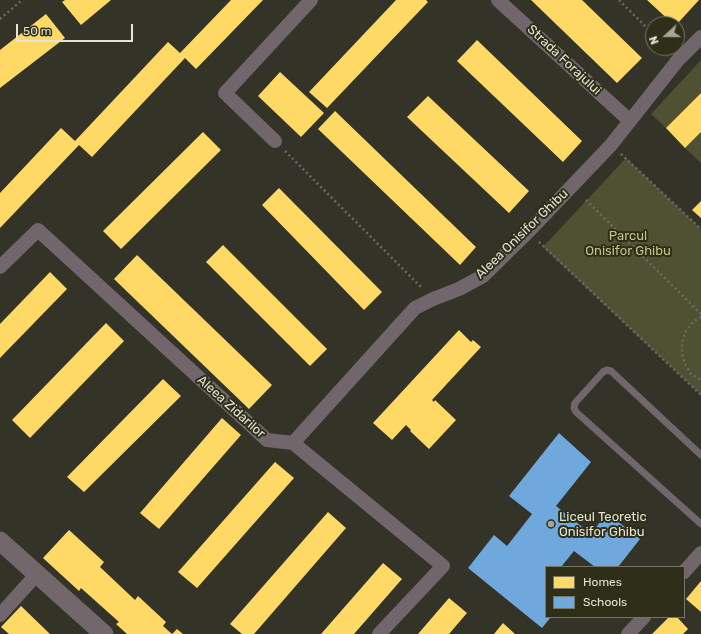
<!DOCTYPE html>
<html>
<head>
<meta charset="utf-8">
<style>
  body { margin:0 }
  #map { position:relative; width:701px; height:634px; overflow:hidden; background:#333328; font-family:Rubik,sans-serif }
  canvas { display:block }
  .legend { position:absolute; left:545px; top:566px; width:140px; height:52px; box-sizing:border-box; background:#2e2e19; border:1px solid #767665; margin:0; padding:5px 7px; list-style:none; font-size:12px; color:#e3e3d6 }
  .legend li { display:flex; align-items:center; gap:8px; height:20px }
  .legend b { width:20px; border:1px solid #767665 }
  .north { position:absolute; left:645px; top:16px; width:40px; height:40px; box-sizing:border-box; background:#2e2e19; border:1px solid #767665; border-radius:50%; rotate:249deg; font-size:11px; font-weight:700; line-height:16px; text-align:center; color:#e3e3d6 }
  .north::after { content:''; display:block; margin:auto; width:14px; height:18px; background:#a5a599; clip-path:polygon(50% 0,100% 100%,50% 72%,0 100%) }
  .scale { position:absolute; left:16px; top:24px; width:117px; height:18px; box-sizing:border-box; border:2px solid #e3e3d6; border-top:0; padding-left:5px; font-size:12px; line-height:14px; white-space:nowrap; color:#e3e3d6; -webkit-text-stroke:3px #2e2e19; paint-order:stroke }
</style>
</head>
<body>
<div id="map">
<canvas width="701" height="634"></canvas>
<ul class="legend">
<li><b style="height:11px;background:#ffd966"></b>Homes</li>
<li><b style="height:11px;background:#6fa8dc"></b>Schools</li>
</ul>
<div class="north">N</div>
<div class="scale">50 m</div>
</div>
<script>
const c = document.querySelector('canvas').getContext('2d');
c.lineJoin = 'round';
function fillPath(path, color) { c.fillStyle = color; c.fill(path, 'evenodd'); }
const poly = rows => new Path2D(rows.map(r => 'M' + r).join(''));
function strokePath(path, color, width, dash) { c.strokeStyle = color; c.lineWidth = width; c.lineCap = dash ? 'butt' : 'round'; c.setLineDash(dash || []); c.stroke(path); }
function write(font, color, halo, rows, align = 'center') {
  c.font = font + ' Rubik,sans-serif'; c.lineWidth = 4; c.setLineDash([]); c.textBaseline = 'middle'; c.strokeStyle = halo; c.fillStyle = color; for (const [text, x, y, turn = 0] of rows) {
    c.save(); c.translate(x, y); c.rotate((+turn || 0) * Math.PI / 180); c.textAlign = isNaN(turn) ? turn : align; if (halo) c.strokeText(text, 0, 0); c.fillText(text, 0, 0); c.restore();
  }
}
const green = poly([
  [701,60,701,93,666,128,651,114],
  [701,132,701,163,685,148],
  [626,158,701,229,701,395,543,247]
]);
const homes = poly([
  [65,0,111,0,81,25,62,2],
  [231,0,263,0,196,69,185,58,92,157,79,145,0,228,0,193,61,128,75,141,168,42,180,53],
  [396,0,426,0,428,2,327,108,309,92],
  [531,0,582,0,642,58,617,83],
  [647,0,699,0,677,24,673,24],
  [46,14,65,38,0,88,0,50],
  [477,40,582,141,563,162,457,61],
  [280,72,324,113,301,137,258,96],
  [701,93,701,132,685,148,666,128],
  [428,96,529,191,509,213,407,117],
  [335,111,476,247,460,265,318,129],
  [203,132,221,150,121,249,103,231],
  [279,188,382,292,364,310,262,205],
  [701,201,701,218,692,210],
  [223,245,327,349,310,366,206,262],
  [137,255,272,385,249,409,114,279],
  [50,272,67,289,0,358,0,324],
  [106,323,124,341,30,438,12,420],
  [459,330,471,342,473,340,481,347,432,400,434,402,435,400,456,420,429,449,410,431,411,430,406,425,392,440,373,423],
  [163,379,181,396,84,492,67,477],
  [222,418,241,435,159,529,140,513],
  [275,462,294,478,197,588,178,572],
  [328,512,346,528,254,634,242,634,230,624],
  [69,530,104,562,100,567,135,600,138,596,166,622,163,626,172,634,177,629,183,634,127,634,116,624,119,622,81,588,79,591,43,558],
  [383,563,402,579,354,634,321,634],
  [701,581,701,612,686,599],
  [449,598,467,613,449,634,418,634],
  [21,606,50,634,9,634,1,627],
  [669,617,677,617,688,629,683,634,652,634],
  [503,623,515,634,494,634]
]);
const schools = poly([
  [559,433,591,462,556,506,591,534,607,513,640,539,618,567,595,567,574,551,561,567,546,567,546,617,551,617,542,628,468,568,494,535,507,546,532,514,509,496]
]);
const path = poly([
  [619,0,653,34],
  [0,19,22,0],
  [285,151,423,289],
  [621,154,701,229],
  [586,200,701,314],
  [539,242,701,395],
  [701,317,693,322,686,331,682,342,682,353,685,364,691,374,701,380]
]);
const lane = poly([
  [701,455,611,371,607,370,603,372,575,403,574,408,576,412,701,524]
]);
const street = poly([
  [498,0,630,121],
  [275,141,225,93,311,0],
  [0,267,38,230,267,440,293,443,443,566,379,634],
  [293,443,415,308,433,299,459,289,483,276,529,231,611,145,678,60,701,37],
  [684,572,701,553],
  [0,615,37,574],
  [628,634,644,617]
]);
const secondary = poly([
  [0,541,104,634]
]);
const markers = [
  [551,524,4,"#a5a599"]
];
const streetNames = [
  ["Strada Forajului",564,60,43],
  ["Aleea Onisifor Ghibu",522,234,-44],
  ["Aleea Zidarilor",231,407,42]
];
const parkNames = [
  ["Parcul",628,236],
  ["Onisifor Ghibu",628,251]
];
const poiNames = [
  ["Liceul Teoretic",559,517],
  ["Onisifor Ghibu",559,532]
];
fillPath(green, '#505032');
fillPath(homes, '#ffd966');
fillPath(schools, '#6fa8dc');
strokePath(path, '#6e6969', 2.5, [2, 3]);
strokePath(lane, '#70666b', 7);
strokePath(street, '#70666b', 14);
strokePath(secondary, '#72686c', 19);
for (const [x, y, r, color] of markers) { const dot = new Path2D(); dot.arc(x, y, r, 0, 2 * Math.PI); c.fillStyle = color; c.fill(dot); strokePath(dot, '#2e2e19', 1.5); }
write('13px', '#e3e3d6', '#2e2e19', streetNames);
write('13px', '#c4c381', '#2e2e19', parkNames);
write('13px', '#e3e3d6', '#2e2e19', poiNames, 'left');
</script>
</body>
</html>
